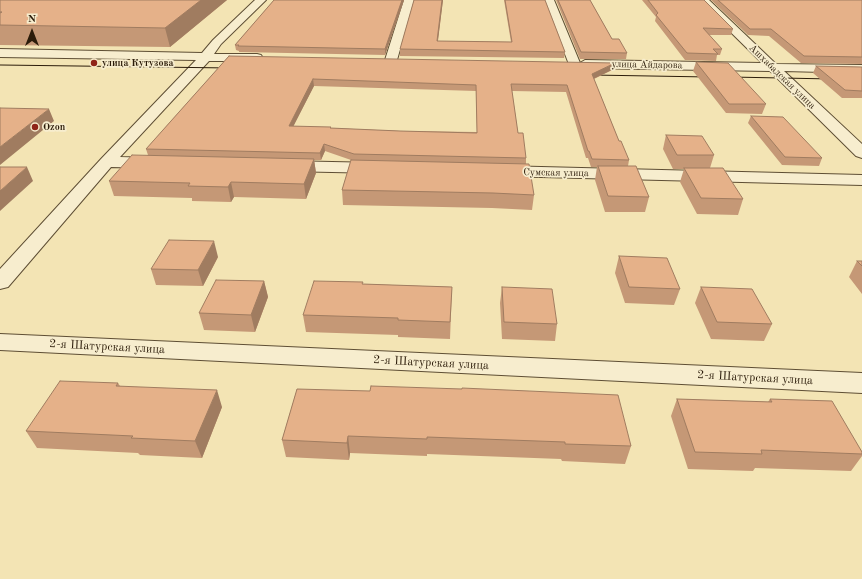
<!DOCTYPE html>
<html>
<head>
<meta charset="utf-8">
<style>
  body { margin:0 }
  #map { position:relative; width:862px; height:579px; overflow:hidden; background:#f3e4b4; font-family:"Old Standard TT",serif }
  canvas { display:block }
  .north { position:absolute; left:12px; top:12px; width:40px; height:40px; -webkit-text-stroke:3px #f7edce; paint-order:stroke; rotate:0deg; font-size:11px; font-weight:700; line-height:16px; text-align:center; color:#2c1c0a }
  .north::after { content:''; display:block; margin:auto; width:14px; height:18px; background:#2c1c0a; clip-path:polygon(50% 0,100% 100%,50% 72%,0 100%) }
</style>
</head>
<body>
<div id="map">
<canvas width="862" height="579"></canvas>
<div class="north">N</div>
</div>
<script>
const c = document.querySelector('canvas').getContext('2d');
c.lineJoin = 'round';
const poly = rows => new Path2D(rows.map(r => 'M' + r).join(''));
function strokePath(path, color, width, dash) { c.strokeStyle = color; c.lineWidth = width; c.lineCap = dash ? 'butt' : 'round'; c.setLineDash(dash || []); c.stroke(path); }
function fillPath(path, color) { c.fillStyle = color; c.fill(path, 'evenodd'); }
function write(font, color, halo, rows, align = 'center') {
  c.font = font + ' "Old Standard TT",serif'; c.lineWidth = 3.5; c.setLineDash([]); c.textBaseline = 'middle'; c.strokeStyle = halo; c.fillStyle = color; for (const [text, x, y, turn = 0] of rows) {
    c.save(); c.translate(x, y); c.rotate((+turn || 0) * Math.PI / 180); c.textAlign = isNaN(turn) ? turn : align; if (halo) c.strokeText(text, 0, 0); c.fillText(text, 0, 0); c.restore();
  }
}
const minor = poly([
  [255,0,266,0,221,44,214,54,257,54,261,55,263,58,261,61,209,61,120,157,155,158,161,159,163,163,161,167,155,168,111,167,8,287,0,289,0,269,101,159,196,60,0,57,0,49,202,53,213,40,255,0],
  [404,0,414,0,397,60,395,63,391,64,387,63,385,60,404,0],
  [544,0,554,0,580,63,585,60,762,63,698,0,709,0,776,64,862,65,862,73,784,71,862,144,862,158,856,156,770,71,585,68,580,65,574,68,570,67,544,0],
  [285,161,379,163,385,164,387,168,385,172,379,173,285,171,279,170,277,166,279,162,285,161],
  [501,166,862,175,862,185,501,176,495,175,493,171,495,167,501,166],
  [0,334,862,373,862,393,0,350,0,334]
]);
const tram = poly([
  [0,65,230,68],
  [592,75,708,77],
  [730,77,832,79]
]);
const wall = poly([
  [0,0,227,0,170,47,0,45],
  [274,0,404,0,385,55,239,52,239,51,236,50,235,45],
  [443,0,438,41,511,42,504,0,545,0,565,52,564,58,400,56,400,49],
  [556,0,590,0,612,39,627,53,626,59,580,59],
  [642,0,704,0,733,29,731,35,709,35,722,49,720,55,717,55,716,61,685,60,655,21,656,17],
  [711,0,862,0,862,64,801,63,769,36,748,35],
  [229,56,614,69,594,79,619,141,629,160,628,166,649,197,645,212,605,212,595,180,597,167,591,167,588,158,586,158,566,92,512,91,518,133,526,158,526,164,534,195,532,210,492,208,343,205,342,190,351,160,325,151,321,160,314,160,316,173,306,199,234,197,231,202,192,201,192,198,114,196,109,181,148,155,146,149],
  [314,86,476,91,477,132,400,131,331,128,293,126],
  [696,62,766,104,762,114,726,113,693,71],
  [816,66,862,67,862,98,842,98,813,73],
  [751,116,822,158,819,166,782,165,748,123],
  [666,135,714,155,710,168,743,199,738,215,697,214,680,182,684,169,673,169,663,149],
  [619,256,680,289,674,305,625,303,615,273],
  [218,257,203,286,156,285,151,269],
  [857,261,862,261,862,294,849,277],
  [264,281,268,297,255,332,204,330,199,313],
  [363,284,452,287,450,339,398,337,398,335,306,332,303,315],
  [502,287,557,324,555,341,502,339,500,303],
  [701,287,772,324,764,341,711,339,695,303],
  [118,383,120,386,222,407,202,458,140,455,138,453,37,448,26,431],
  [297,389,631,446,625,464,562,461,561,459,427,454,427,456,350,453,349,460,286,457,282,440],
  [677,399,768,402,770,399,862,452,862,456,851,471,755,468,753,471,688,469,671,416]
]);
const shadedWall = poly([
  [201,0,227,0,170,47,165,28],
  [402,0,404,0,385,55,385,49],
  [442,0,443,0,437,47,437,41],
  [615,63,614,69,591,80,592,74],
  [313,79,314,86,290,133,289,126],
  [49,109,54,121,0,165,0,147],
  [324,144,325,151,321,160,320,153],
  [314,159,316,173,306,199,304,184],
  [27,167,33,181,0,211,0,191],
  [231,182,234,197,231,202,228,187],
  [214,241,218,257,203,286,198,270],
  [264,281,268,297,255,332,251,315],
  [217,390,222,407,202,458,195,441],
  [348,436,350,453,349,460,347,443]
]);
const building = poly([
  [0,0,201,0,165,28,0,25,0,13,2,12,0,12,0,0],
  [274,0,402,0,385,49,238,46,239,45,235,45,274,0],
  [414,0,442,0,437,41,512,42,505,0,545,0,565,52,400,49,414,0],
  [558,0,590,0,612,39,619,39,627,53,581,52,558,0],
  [648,0,704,0,733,29,703,28,722,49,713,49,718,54,687,53,656,15,658,13,648,0],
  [718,0,862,0,862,57,804,56,771,29,750,29,718,0],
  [229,56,615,63,592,74,619,141,621,141,629,160,592,159,589,151,588,151,567,85,511,84,518,133,523,133,526,158,354,154,324,144,320,153,146,149,229,56],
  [313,79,476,85,477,133,400,131,330,128,331,127,289,126,313,79],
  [696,62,728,63,766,104,729,104,696,62],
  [816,66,862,67,862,91,845,90,816,66],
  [0,108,49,109,0,147,0,108],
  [751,116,783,117,822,158,785,157,751,116],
  [666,135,702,136,714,155,677,155,666,135],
  [132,155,314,159,304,184,231,182,228,187,188,186,190,183,109,181,132,155],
  [351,160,529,164,534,195,493,193,342,190,351,160],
  [598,166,636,166,649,197,608,196,598,166],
  [0,167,27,167,0,191,0,167],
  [684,168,723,168,743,199,701,198,684,168],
  [169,240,214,241,198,270,151,269,169,240],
  [619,256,667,258,680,289,629,287,619,256],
  [857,261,862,261,862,266,857,261],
  [216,280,264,281,251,315,199,313,216,280],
  [314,281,363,282,362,284,452,287,450,322,398,320,398,318,303,315,314,281],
  [502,287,552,289,557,324,504,322,502,287],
  [701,287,752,289,772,324,717,322,701,287],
  [60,381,118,383,116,386,217,390,195,441,131,438,133,436,26,431,60,381],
  [371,386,462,389,462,388,618,395,631,446,565,444,565,442,427,437,427,439,348,436,347,443,282,440,297,389,370,391,371,386],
  [677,399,772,402,770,399,832,401,862,452,862,454,761,450,762,454,695,452,677,399]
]);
const markers = [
  [94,63,4,"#8f2418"],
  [35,127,4,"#8f2418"]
];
const farPoinames = [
  ["улица Кутузова",102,63],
  ["Ozon",43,127]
];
const farStreetnames = [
  ["улица Айдарова",647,65,1],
  ["Ашхабадская улица",782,77,44],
  ["Сумская улица",556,173,1]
];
const streetNames = [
  ["2-я Шатурская улица",107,347,3],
  ["2-я Шатурская улица",431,363,3],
  ["2-я Шатурская улица",755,378,3]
];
strokePath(minor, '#5e4e34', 2);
fillPath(minor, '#f7edce');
strokePath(tram, '#2c1c0a', 1);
fillPath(wall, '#c59876');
fillPath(shadedWall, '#a07c60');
fillPath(building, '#e5b189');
strokePath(building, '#a07c60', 1);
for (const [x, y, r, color] of markers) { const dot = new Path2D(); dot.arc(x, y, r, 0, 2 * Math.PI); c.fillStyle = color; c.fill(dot); strokePath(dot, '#f7edce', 1.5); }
write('bold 10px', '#2c1c0a', '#f7edce', farPoinames, 'left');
write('10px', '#2c1c0a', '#f7edce', farStreetnames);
write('12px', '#2c1c0a', '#f7edce', streetNames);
</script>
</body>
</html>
